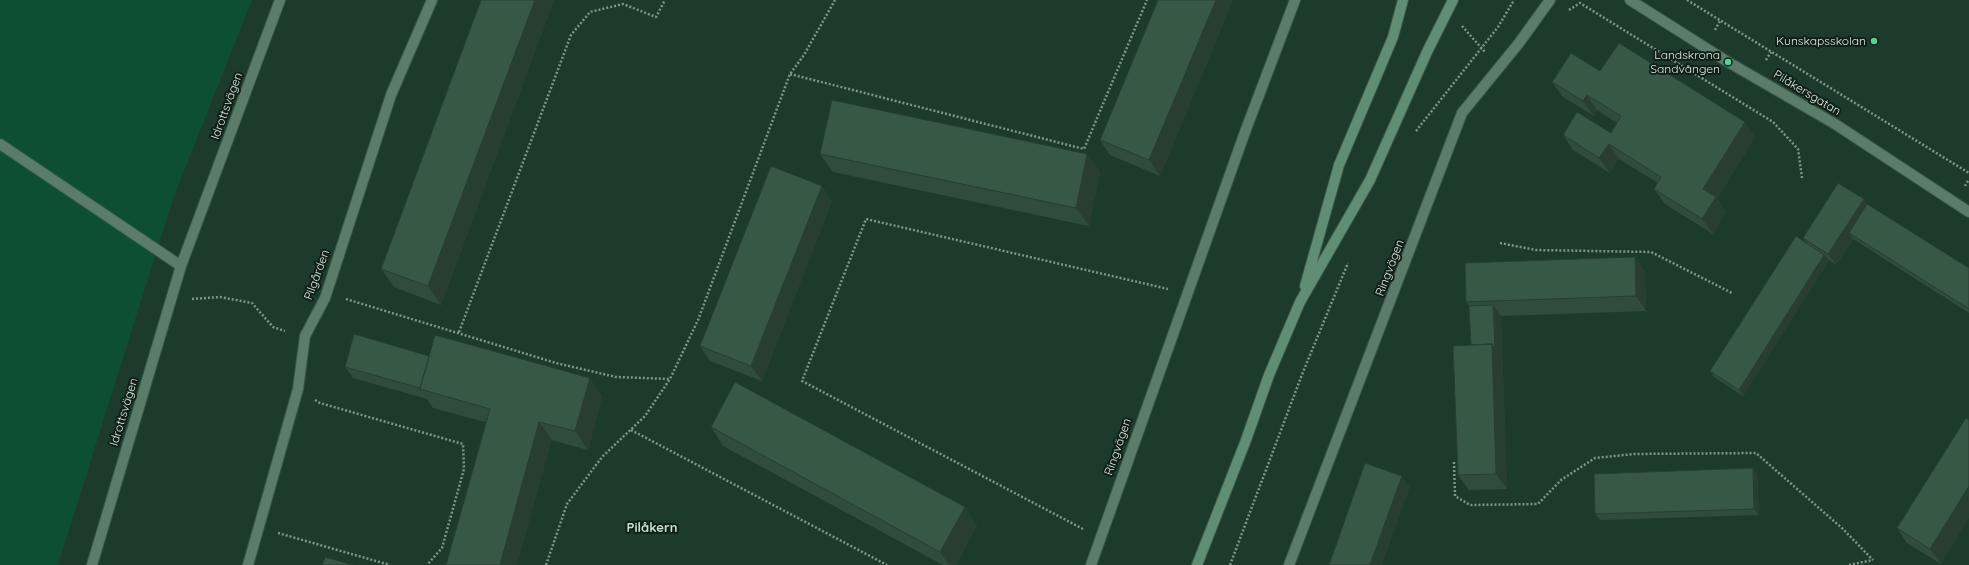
<!DOCTYPE html>
<html>
<head>
<meta charset="utf-8">
<style>
  body { margin:0 }
  canvas { display:block; background:#1c3b2b }
</style>
</head>
<body>
<canvas width="1969" height="565"></canvas>
<script>
const c = document.querySelector('canvas').getContext('2d');
c.lineJoin = 'round';
function fillPath(path, color) { c.fillStyle = color; c.fill(path, 'evenodd'); }
const poly = rows => new Path2D(rows.map(r => 'M' + r).join(''));
function strokePath(path, color, width, dash) { c.strokeStyle = color; c.lineWidth = width; c.lineCap = dash ? 'butt' : 'round'; c.setLineDash(dash || []); c.stroke(path); }
function write(font, color, halo, rows, align = 'center') {
  c.font = font + ' Quicksand,sans-serif'; c.lineWidth = 4; c.setLineDash([]); c.textBaseline = 'middle'; c.strokeStyle = halo; c.fillStyle = color; for (const [text, x, y, turn = 0] of rows) {
    c.save(); c.translate(x, y); c.rotate((+turn || 0) * Math.PI / 180); c.textAlign = isNaN(turn) ? turn : align; if (halo) c.strokeText(text, 0, 0); c.fillText(text, 0, 0); c.restore();
  }
}
const green = poly([
  [0,0,252,0,173,199,58,565,0,565]
]);
const path = poly([
  [1687,0,1969,173],
  [1569,10,1580,3,1773,122,1798,149,1802,178],
  [1462,26,1485,52],
  [1715,30,1720,21],
  [1766,60,1771,52],
  [790,74,1084,149,1147,0],
  [1416,131,1498,27,1514,0],
  [1965,186,1969,179],
  [1500,243,1536,250,1651,252,1732,293],
  [192,299,220,297,252,303,273,327,285,331],
  [346,299,556,363,616,377,670,379],
  [459,332,571,35,590,12,623,4,656,17,665,0],
  [315,400,320,403,463,444,464,469,442,548,427,565],
  [631,430,887,565],
  [1454,462,1455,496,1470,505,1538,504,1561,480,1595,458,1634,454,1756,453,1843,529,1873,560],
  [1083,529,802,381,866,219,1168,289],
  [278,533,390,565],
  [546,565,567,504,602,457,645,416,670,379,698,320,790,74,804,55,835,0],
  [1230,565,1303,372,1348,263],
  [1849,565,1873,560]
]);
const minor = poly([
  [1630,0,1728,62,1835,124,1969,212],
  [0,144,181,266],
  [92,565,181,266,280,0],
  [248,565,298,389,305,336,325,298,391,95,432,0],
  [1091,565,1245,132,1295,0],
  [1289,565,1462,113,1519,43,1550,0]
]);
const secondary = poly([
  [1305,286,1339,165,1393,37,1403,0],
  [1197,565,1246,440,1269,375,1300,302,1370,180,1427,52,1453,0]
]);
const wall = poly([
  [481,0,554,0,441,305,394,287,381,269],
  [1158,0,1233,0,1160,176,1110,155,1100,140],
  [1600,71,1755,137,1717,199,1726,212,1713,234,1665,204,1654,189,1658,183,1619,159,1610,173,1573,150,1563,135,1611,133,1617,123,1597,110,1594,116,1563,97,1552,82],
  [820,154,1087,154,1100,172,1089,226,833,172],
  [1864,199,1867,204,1969,268,1969,313,1853,239,1836,265,1829,260,1743,396,1714,377,1710,371,1807,243,1803,238],
  [832,201,762,381,710,361,700,346],
  [1635,257,1645,272,1646,311,1501,316,1507,489,1469,490,1458,475,1471,345,1469,306,1466,302],
  [429,356,602,396,588,450,433,408,427,399,353,378,345,367],
  [1966,418,1941,564,1907,543,1897,528],
  [711,427,977,525,956,565,943,565,723,446],
  [1753,468,1757,474,1759,515,1600,520,1595,514]
]);
const shadedWall = poly([
  [535,0,554,0,441,305,428,286],
  [1216,0,1233,0,1160,176,1149,160],
  [1587,95,1597,110,1594,116,1583,101],
  [1745,122,1755,137,1717,199,1726,212,1713,234,1702,219,1703,189],
  [1609,144,1619,159,1610,173,1599,158],
  [1087,154,1100,172,1089,226,1076,208],
  [822,186,832,201,762,381,751,366],
  [1864,199,1871,210,1849,233,1853,239,1836,265,1828,254],
  [1824,255,1829,260,1743,396,1739,390],
  [1635,257,1645,272,1646,311,1636,296],
  [1493,305,1501,316,1507,489,1496,474,1492,344],
  [590,378,602,396,588,450,575,431],
  [539,422,552,440,517,565,500,565],
  [1753,468,1757,474,1759,515,1754,509],
  [1402,476,1410,487,1382,565,1370,565],
  [1969,486,1969,518,1941,564,1930,549],
  [965,507,977,525,956,565,949,565,940,552]
]);
const building = poly([
  [481,0,535,0,428,286,381,269,481,0],
  [1158,0,1216,0,1149,160,1100,140,1158,0],
  [1619,43,1745,122,1703,189,1716,197,1702,219,1654,189,1661,177,1609,144,1599,158,1563,135,1577,112,1611,133,1621,116,1587,95,1583,101,1552,82,1571,53,1600,71,1619,43],
  [832,100,1087,154,1076,208,820,154,832,100],
  [771,166,822,186,751,366,700,346,771,166],
  [1838,183,1864,199,1828,254,1803,238,1838,183],
  [1867,204,1969,268,1969,309,1849,233,1867,204],
  [1796,236,1824,255,1739,390,1710,371,1796,236],
  [1635,257,1636,296,1466,302,1465,263,1635,257],
  [1493,305,1495,348,1492,344,1471,345,1469,306,1493,305],
  [354,334,429,356,420,388,345,367,354,334],
  [435,335,590,378,575,431,539,422,500,565,446,565,490,409,420,389,435,335],
  [1492,344,1496,474,1458,475,1453,346,1492,344],
  [735,382,965,507,940,552,711,427,735,382],
  [1966,418,1969,420,1969,486,1930,549,1897,528,1966,418],
  [1365,463,1402,476,1370,565,1329,565,1365,463],
  [1753,468,1754,509,1595,514,1594,474,1753,468],
  [325,557,353,565,322,565,325,557]
]);
const markers = [
  [1874,41,4,"#54d395"],
  [1728,62,4,"#54d395"]
];
const poiNames = [
  ["Kunskapsskolan",1866,41],
  ["Landskrona",1720,55],
  ["Sandvången",1720,69]
];
const streetNames = [
  ["Pilåkersgatan",1807,93,31],
  ["Idrottsvägen",227,106,-70],
  ["Ringvägen",1390,268,-69],
  ["Pilgården",317,275,-70],
  ["Idrottsvägen",124,412,-73],
  ["Ringvägen",1118,447,-71]
];
const neighbourhoodNames = [
  ["Pilåkern",652,528]
];
fillPath(green, '#0c4f32');
strokePath(minor, '#3a5749', 12);
strokePath(secondary, '#3a5749', 12);
strokePath(path, '#7e9689', 2.5, [2, 2]);
strokePath(minor, '#5b7c69', 10);
strokePath(secondary, '#608e75', 10);
fillPath(wall, '#304c3c');
fillPath(shadedWall, '#273e31');
fillPath(building, '#385846');
strokePath(building, '#273e31', 1);
for (const [x, y, r, color] of markers) { const dot = new Path2D(); dot.arc(x, y, r, 0, 2 * Math.PI); c.fillStyle = color; c.fill(dot); strokePath(dot, '#121f17', 1.5); }
write('12px', '#daece1', '#121f17', poiNames, 'right');
write('12px', '#daece1', '#121f17', streetNames);
write('bold 13px', '#bfe3ce', '#121f17', neighbourhoodNames);
</script>
</body>
</html>
